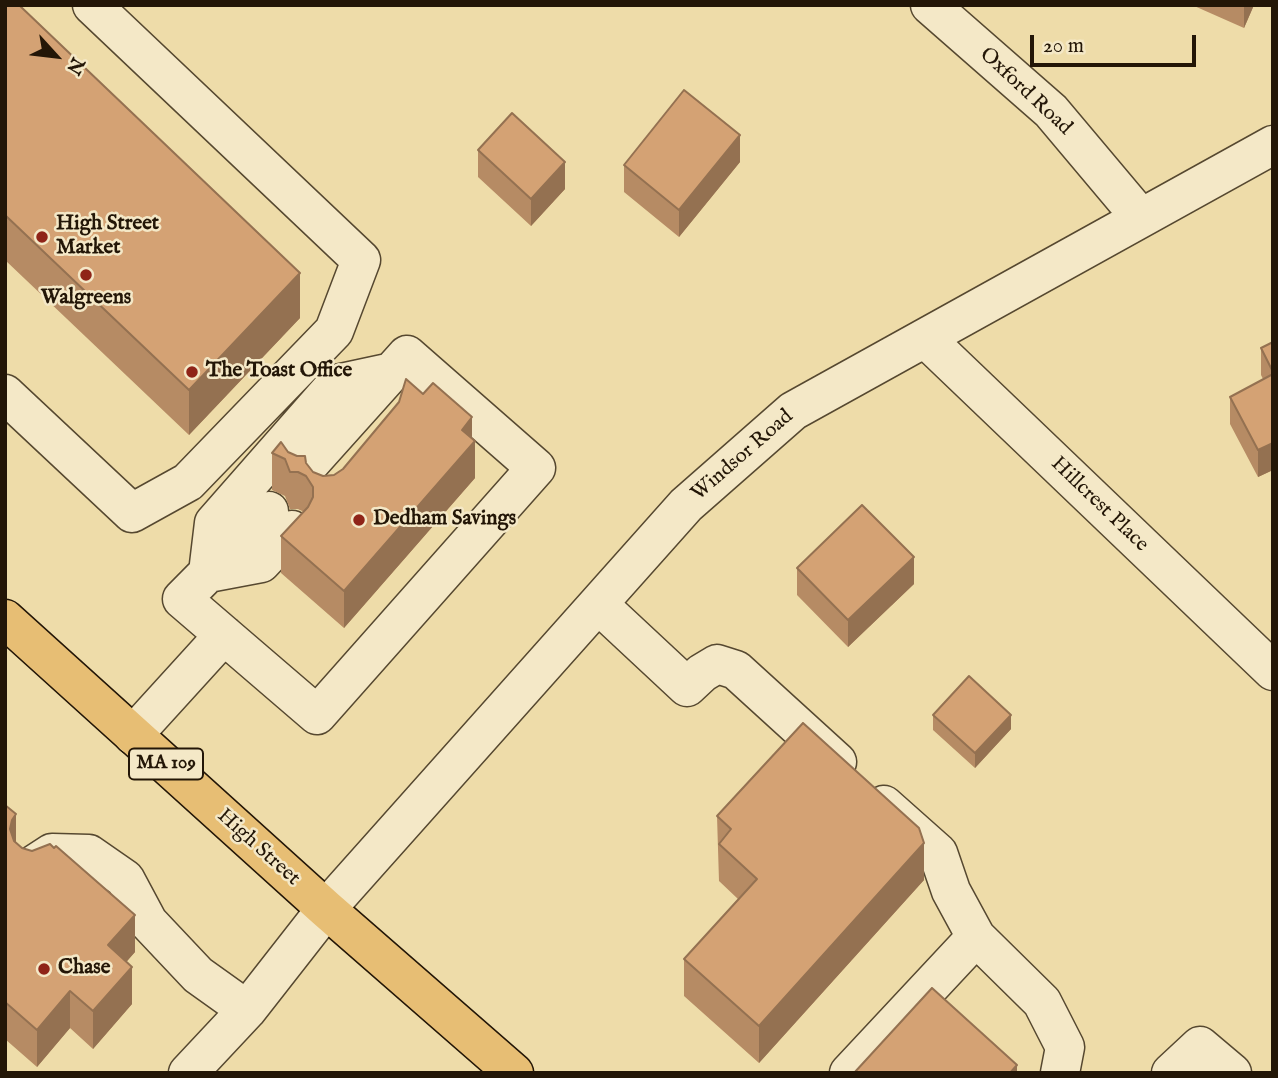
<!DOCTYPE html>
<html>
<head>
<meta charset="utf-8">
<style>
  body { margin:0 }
  #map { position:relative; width:1278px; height:1078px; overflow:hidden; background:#eedca9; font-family:"IM FELL English",serif }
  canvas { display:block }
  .frame { position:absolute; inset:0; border:7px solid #231607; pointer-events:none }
  .north { position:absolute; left:21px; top:21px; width:70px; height:70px; -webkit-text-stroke:5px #f4e8c7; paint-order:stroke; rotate:117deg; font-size:19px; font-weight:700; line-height:28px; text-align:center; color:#231607 }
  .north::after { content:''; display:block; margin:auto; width:24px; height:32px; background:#231607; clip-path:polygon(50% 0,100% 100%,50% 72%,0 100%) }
  .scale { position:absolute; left:1030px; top:35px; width:166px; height:32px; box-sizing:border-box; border:4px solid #231607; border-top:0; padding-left:9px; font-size:21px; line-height:24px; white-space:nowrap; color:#231607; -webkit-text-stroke:5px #f4e8c7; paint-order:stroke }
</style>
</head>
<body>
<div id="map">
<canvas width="1278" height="1078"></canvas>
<div class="frame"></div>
<div class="north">N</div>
<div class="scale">20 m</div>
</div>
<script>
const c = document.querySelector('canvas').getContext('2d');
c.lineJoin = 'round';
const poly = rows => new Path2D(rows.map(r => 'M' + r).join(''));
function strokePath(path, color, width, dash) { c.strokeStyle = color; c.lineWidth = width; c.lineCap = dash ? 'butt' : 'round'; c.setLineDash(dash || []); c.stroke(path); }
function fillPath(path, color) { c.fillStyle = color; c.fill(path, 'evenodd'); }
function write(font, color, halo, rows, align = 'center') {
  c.font = font + ' "IM FELL English",serif'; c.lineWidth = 5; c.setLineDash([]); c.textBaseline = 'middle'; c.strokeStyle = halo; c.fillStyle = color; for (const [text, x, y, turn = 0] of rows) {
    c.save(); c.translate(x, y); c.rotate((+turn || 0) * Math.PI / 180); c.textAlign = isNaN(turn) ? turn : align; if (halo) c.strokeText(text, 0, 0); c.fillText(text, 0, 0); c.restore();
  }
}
const minor = poly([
  [930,5,1051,111,1141,218],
  [925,338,1273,671],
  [5,394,132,513,188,482,334,331,361,260,92,5],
  [269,511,182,599,317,715,536,468,407,355,302,472],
  [208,573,214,523,336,384,392,372],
  [208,573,261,563,292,530],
  [598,604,687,687,702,673,717,664,736,670,837,762],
  [133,735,224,635],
  [884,805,938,853,951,891,976,937,1042,1002,1065,1047,1060,1073],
  [32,866,52,853,89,854,125,879,148,922,198,975,247,1010],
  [188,1073,247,1010,326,909,686,505,793,411,1273,145],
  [849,1073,976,937],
  [1171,1073,1200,1046,1232,1073]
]);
const major = poly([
  [5,619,326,909,514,1073]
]);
const wall = poly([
  [5,5,300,318,189,435,5,260],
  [1192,5,1254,5,1244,28],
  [478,150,565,189,531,226,478,177],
  [740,162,679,237,624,192,624,165],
  [1273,342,1273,470,1258,477,1230,424,1230,397,1263,379,1261,375,1261,348],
  [472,439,475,478,344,628,281,573,281,536,304,512,298,509,290,509,285,496,272,490,272,453,288,452,306,463,313,472,323,476,334,475,343,469],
  [797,568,914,584,848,647,797,595],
  [933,715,1011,729,975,768,933,730],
  [5,805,16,843,135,952,126,962,132,1004,93,1049,70,1028,37,1067,5,1039],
  [717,816,924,880,759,1063,684,996,684,959,738,899,719,881]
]);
const shadedWall = poly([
  [1244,5,1254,5,1244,28],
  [740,135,740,162,679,237,679,210],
  [565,162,565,189,531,226,531,199],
  [300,273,300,318,189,435,189,390],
  [472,417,472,444,475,441,475,478,344,628,344,591,462,430],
  [1273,443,1273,470,1258,477,1258,450],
  [914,557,914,584,848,647,848,620],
  [1011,715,1011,729,975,768,975,753],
  [16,814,16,852,10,829,12,820],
  [924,843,924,880,759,1063,759,1026],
  [135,915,135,952,108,983,108,945],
  [132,967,132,1004,93,1049,93,1011],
  [70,991,70,1028,37,1067,37,1030],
  [1017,1065,1017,1073,1010,1073]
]);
const building = poly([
  [5,5,19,5,300,273,189,390,5,215,5,5],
  [684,90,740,135,679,210,624,165,684,90],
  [512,113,565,162,531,199,478,150,512,113],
  [1273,342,1273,372,1261,348,1273,342],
  [1273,374,1273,443,1258,450,1230,397,1273,374],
  [406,379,423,394,433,383,472,417,462,430,475,441,344,591,281,536,308,507,313,497,313,487,306,476,298,472,290,472,285,459,272,453,281,442,288,452,297,456,305,456,306,463,313,472,323,476,334,475,343,469,399,402,406,379],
  [862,505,914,557,848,620,797,568,862,505],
  [969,676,1011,715,975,753,933,715,969,676],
  [803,723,919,828,924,843,759,1026,684,959,757,879,719,844,731,829,717,816,803,723],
  [5,805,16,814,12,820,10,829,14,841,22,848,32,851,50,844,54,848,56,846,135,915,108,945,132,967,93,1011,70,991,37,1030,5,1002,5,805],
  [932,988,1017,1065,1010,1073,854,1073,932,988]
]);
const markers = [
  [42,237,7,"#8f2418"],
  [86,275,7,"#8f2418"],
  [192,372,7,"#8f2418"],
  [359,520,7,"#8f2418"],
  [44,969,7,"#8f2418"]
];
const shields = [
  [166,764,74]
];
const shieldNames = [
  ["MA 109",166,764]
];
const streetNames = [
  ["Oxford Road",1025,92,43],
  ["Windsor Road",743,456,-41],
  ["Hillcrest Place",1099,505,44],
  ["High Street",258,848,42]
];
const poiNames = [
  ["High Street",56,225],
  ["Market",56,249],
  ["Walgreens",86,299,"center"],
  ["The Toast Office",206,372],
  ["Dedham Savings",373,520],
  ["Chase",58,969]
];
strokePath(minor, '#564830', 41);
strokePath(major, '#231607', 41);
strokePath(minor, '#f4e8c7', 38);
strokePath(major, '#e7be74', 38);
fillPath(wall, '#b68b64');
fillPath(shadedWall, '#947151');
fillPath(building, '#d4a274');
strokePath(building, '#947151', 2);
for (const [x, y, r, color] of markers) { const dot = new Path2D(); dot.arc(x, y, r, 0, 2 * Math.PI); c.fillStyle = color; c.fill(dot); strokePath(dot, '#f4e8c7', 2.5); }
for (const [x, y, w] of shields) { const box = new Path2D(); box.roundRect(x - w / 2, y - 15.5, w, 31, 5); c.fillStyle = '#f4e8c7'; c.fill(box); strokePath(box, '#231607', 2); }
write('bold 19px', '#231607', null, shieldNames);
write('21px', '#231607', '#f4e8c7', streetNames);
write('bold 21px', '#231607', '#f4e8c7', poiNames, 'left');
</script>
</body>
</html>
